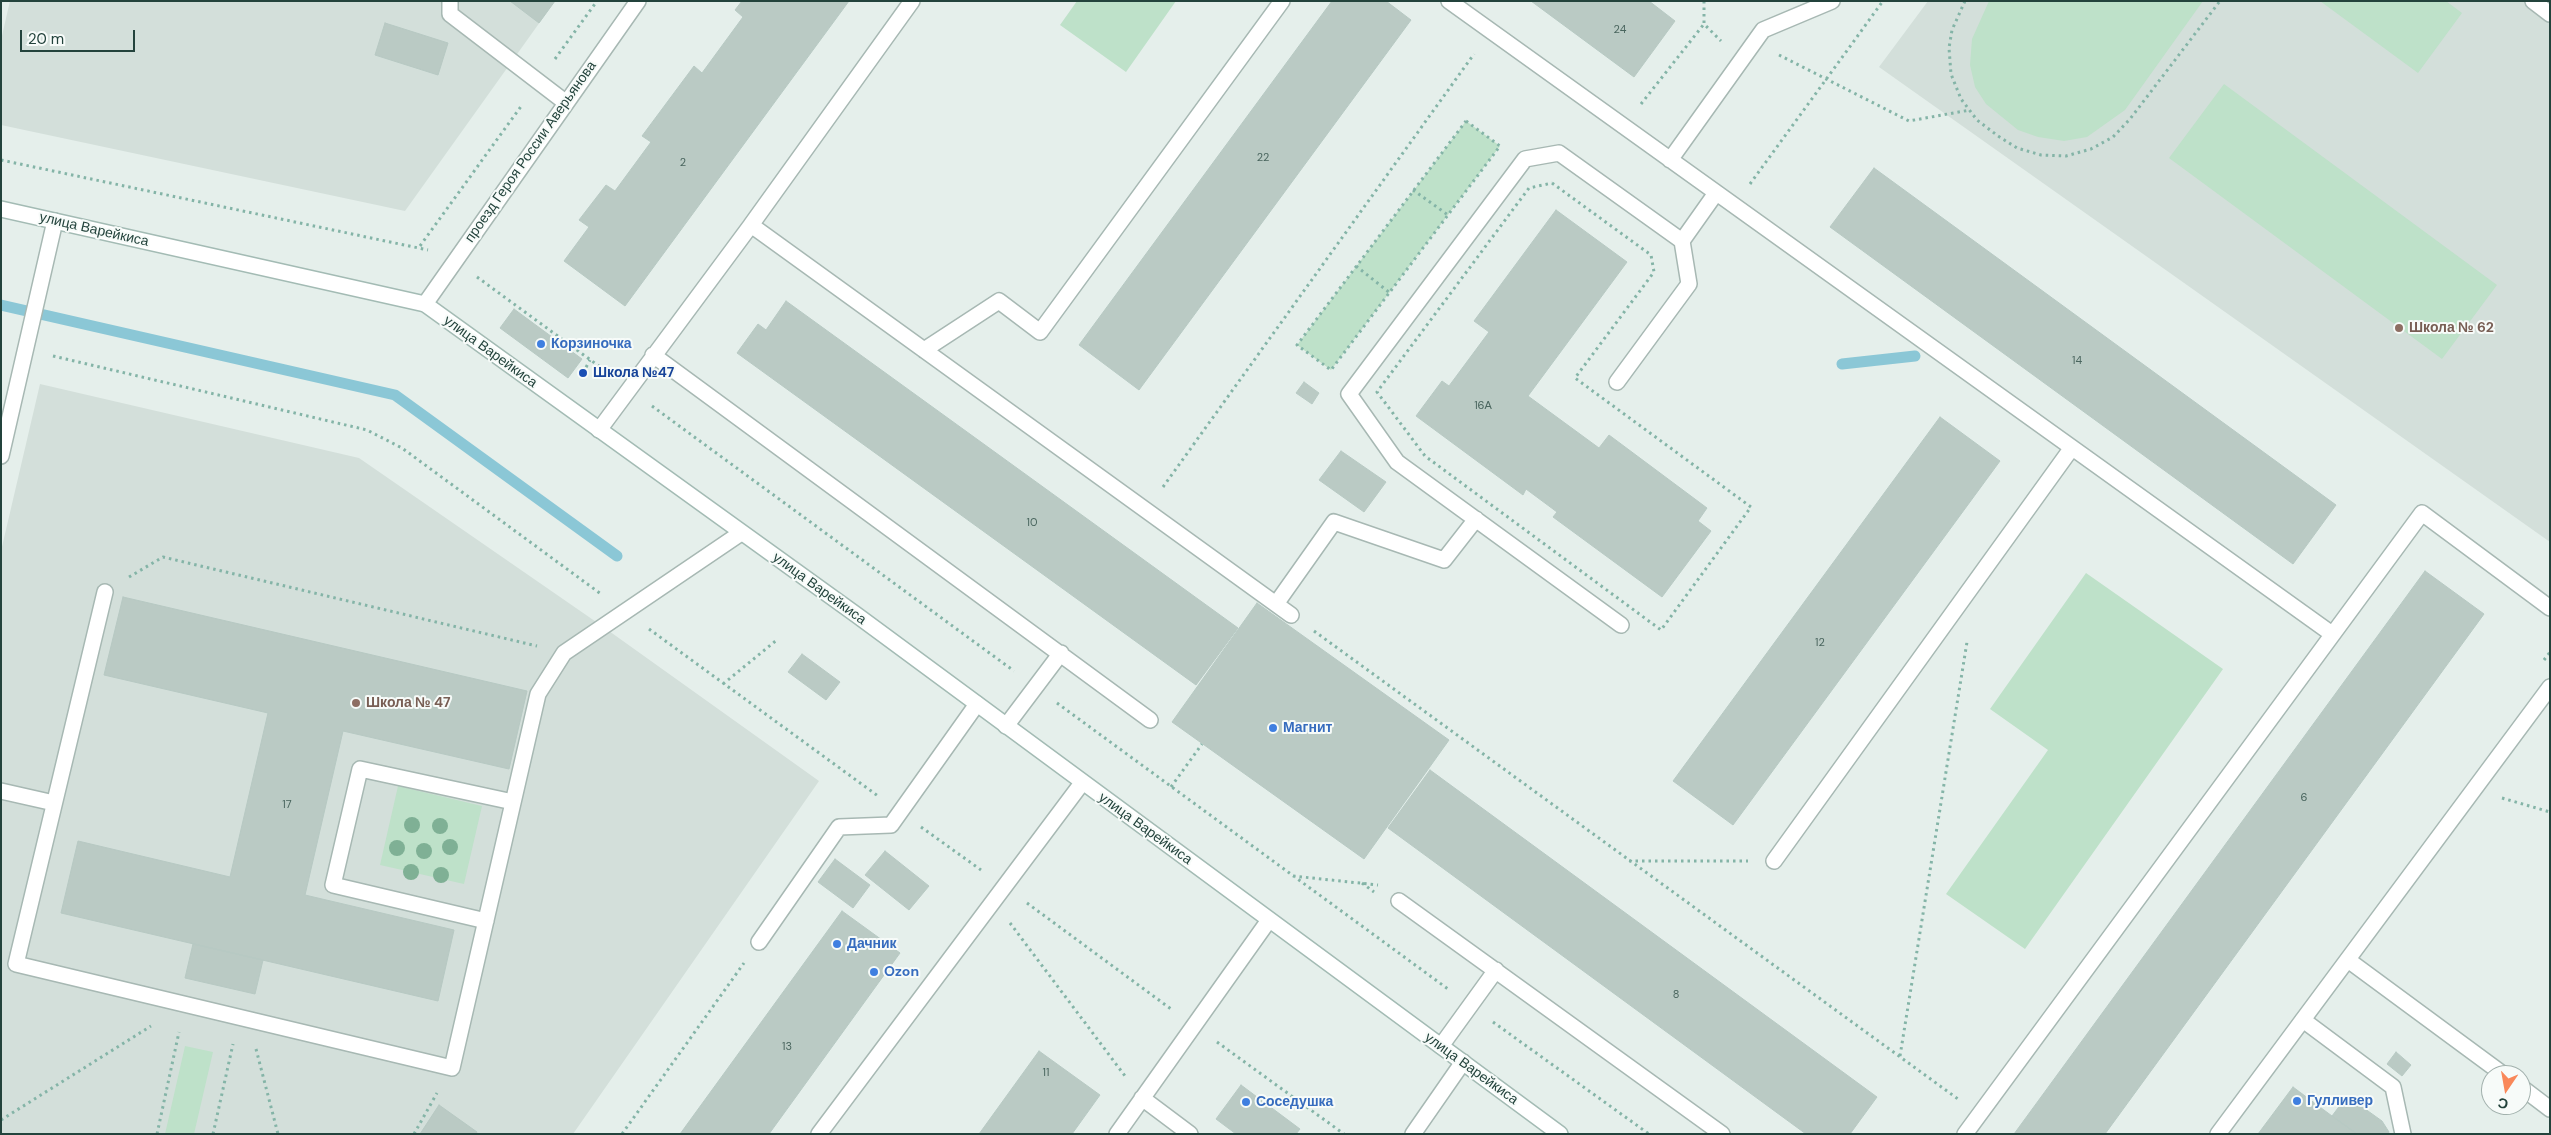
<!DOCTYPE html>
<html>
<head>
<meta charset="utf-8">
<style>
  body { margin:0 }
  #map { position:relative; width:2551px; height:1135px; overflow:hidden; background:#e5efeb; font-family:"DM Sans",sans-serif }
  canvas { display:block }
  .frame { position:absolute; inset:0; border:2px solid #23433c; pointer-events:none }
  .north { position:absolute; left:2481px; top:1065px; width:50px; height:50px; box-sizing:border-box; background:#f7fbf9; border:1px solid #a2b1ad; border-radius:50%; rotate:192deg; font-size:14px; font-weight:700; line-height:20px; text-align:center; color:#23433c }
  .north::after { content:''; display:block; margin:auto; width:18px; height:22px; background:#f9885a; clip-path:polygon(50% 0,100% 100%,50% 72%,0 100%) }
  .scale { position:absolute; left:20px; top:30px; width:115px; height:22px; box-sizing:border-box; border:2px solid #23433c; border-top:0; padding-left:6px; font-size:15px; line-height:18px; white-space:nowrap; color:#23433c; -webkit-text-stroke:4px #f7fbf9; paint-order:stroke }
</style>
</head>
<body>
<div id="map">
<canvas width="2551" height="1135"></canvas>
<div class="frame"></div>
<div class="north">С</div>
<div class="scale">20 m</div>
</div>
<script>
const c = document.querySelector('canvas').getContext('2d');
c.lineJoin = 'round';
function fillPath(path, color) { c.fillStyle = color; c.fill(path, 'evenodd'); }
const poly = rows => new Path2D(rows.map(r => 'M' + r).join(''));
function strokePath(path, color, width, dash) { c.strokeStyle = color; c.lineWidth = width; c.lineCap = dash ? 'butt' : 'round'; c.setLineDash(dash || []); c.stroke(path); }
function write(font, color, halo, rows, align = 'center') {
  c.font = font + ' "DM Sans",sans-serif'; c.lineWidth = 4; c.setLineDash([]); c.textBaseline = 'middle'; c.strokeStyle = halo; c.fillStyle = color; for (const [text, x, y, turn = 0] of rows) {
    c.save(); c.translate(x, y); c.rotate((+turn || 0) * Math.PI / 180); c.textAlign = isNaN(turn) ? turn : align; if (halo) c.strokeText(text, 0, 0); c.fillText(text, 0, 0); c.restore();
  }
}
const built = poly([
  [10,1,555,1,405,211,1,125,1,40],
  [1928,1,2550,1,2550,542,1879,67],
  [40,384,359,458,602,626,819,781,573,1134,1,1134,1,551]
]);
const green = poly([
  [1077,1,1176,1,1126,72,1060,25],
  [1989,1,2203,1,2125,110,2087,137,2064,141,2038,137,2018,130,1986,104,1975,87,1970,65,1972,39],
  [2320,1,2446,1,2462,13,2418,73],
  [2224,84,2497,285,2442,359,2169,158],
  [1466,121,1500,146,1331,370,1297,345],
  [2086,573,2223,669,2025,949,1946,894,2048,750,1990,709],
  [398,786,482,806,464,884,380,865],
  [185,1046,213,1052,194,1134,165,1134]
]);
const stream = poly([
  [1,305,395,395,617,556],
  [1842,364,1915,356]
]);
const building = poly([
  [510,1,555,1,539,23,510,1],
  [742,1,849,1,625,306,564,261,589,227,579,220,606,185,615,191,651,142,642,136,694,66,702,73,743,17,735,10,742,1],
  [1332,1,1386,1,1411,20,1139,390,1079,345,1332,1],
  [1531,1,1649,1,1675,21,1634,77,1531,1],
  [385,23,448,43,438,75,375,55,385,23],
  [1874,168,2336,505,2293,564,1830,227,1874,168],
  [1556,210,1627,262,1528,396,1599,448,1609,435,1707,508,1698,521,1711,531,1662,597,1553,517,1557,512,1526,489,1523,495,1416,416,1442,381,1449,386,1489,332,1474,321,1556,210],
  [786,301,1238,628,1196,685,737,353,758,324,766,330,786,301],
  [514,309,582,359,568,378,500,328,514,309],
  [1304,382,1319,393,1312,404,1296,393,1304,382],
  [1940,417,2000,461,1733,825,1673,781,1940,417],
  [1341,451,1386,482,1364,512,1319,480,1341,451],
  [2425,571,2484,614,2105,1134,2014,1134,2425,571],
  [123,597,527,691,509,769,343,731,305,895,454,930,438,1001,61,913,78,841,230,877,268,713,104,675,123,597],
  [1257,603,1449,740,1364,859,1172,722,1257,603],
  [802,654,840,682,826,700,788,672,802,654],
  [1430,770,1877,1097,1850,1134,1806,1134,1388,828,1430,770],
  [885,851,929,886,909,910,865,875,885,851],
  [835,859,870,885,853,908,818,882,835,859],
  [842,911,900,953,769,1134,680,1134,842,911],
  [193,944,263,960,255,994,185,978,193,944],
  [1039,1051,1100,1095,1072,1134,979,1134,1039,1051],
  [2396,1052,2411,1065,2402,1076,2387,1064,2396,1052],
  [1241,1085,1300,1129,1296,1134,1236,1134,1216,1119,1241,1085],
  [2293,1087,2332,1116,2357,1134,2258,1134,2293,1087],
  [2347,1096,2382,1121,2389,1132,2388,1134,2357,1134,2332,1116,2347,1096],
  [439,1105,477,1132,476,1134,420,1134,439,1105]
]);
const path = poly([
  [1704,1,1704,24,1721,41],
  [1965,1,1952,30,1949,48,1951,74,1961,99,1977,120,1998,136,2017,148,2041,155,2066,156,2091,149,2113,137,2130,119,2220,1],
  [1779,55,1909,121,1970,110],
  [555,59,597,1],
  [1641,104,1704,24],
  [1466,121,1500,146,1331,370,1297,345,1466,121],
  [1,160,428,250],
  [1552,183,1651,255,1654,272,1575,378,1751,507,1661,630,1425,456,1377,392,1529,188,1552,183],
  [1750,184,1883,1],
  [1413,190,1448,215],
  [420,246,522,105],
  [1356,266,1390,293],
  [477,277,607,372],
  [53,356,367,430,402,448,601,594],
  [583,373,590,360],
  [652,406,1014,671],
  [1163,487,1474,54],
  [129,577,163,557,537,646],
  [649,629,878,796],
  [1314,631,1958,1099],
  [2544,660,2550,652],
  [723,684,778,639],
  [1057,703,1448,989],
  [1171,787,1202,744],
  [2502,798,2550,812],
  [921,827,981,870],
  [1629,861,1748,861],
  [1293,876,1378,885],
  [1362,883,1374,892],
  [1027,903,1171,1009],
  [1010,923,1125,1076],
  [1493,1022,1649,1134],
  [1217,1042,1344,1134],
  [256,1049,278,1134],
  [1900,1056,1967,642],
  [1,1120,151,1026],
  [157,1134,179,1032],
  [213,1134,233,1044],
  [414,1134,437,1093],
  [622,1134,744,963]
]);
const lane = poly([
  [450,1,450,14,565,102],
  [1449,1,2332,634],
  [2533,1,2550,14],
  [1670,160,1763,30,1832,1],
  [751,225,912,1],
  [924,350,999,301,1040,332,1282,1],
  [653,355,1150,720],
  [1617,382,1689,284,1682,241,1716,193],
  [599,430,751,225,1291,615],
  [1,456,55,221],
  [105,592,16,964,452,1068,538,694,564,653,741,533],
  [1276,604,1334,522,1444,560,1476,519],
  [1621,625,1397,462,1349,394,1525,159,1559,153,1682,241],
  [1006,726,1061,653],
  [1,791,54,803],
  [1774,861,2071,449],
  [1399,901,1722,1134],
  [486,921,333,885,360,769,513,802],
  [759,942,839,827,891,825,977,704],
  [2348,960,2504,1075],
  [2303,1020,2393,1087,2403,1134],
  [1441,1046,1496,970],
  [2521,1087,2550,1109],
  [1142,1098,1190,1134],
  [819,1134,1082,783],
  [1117,1134,1269,920],
  [1413,1134,1463,1062],
  [1965,1134,2422,513,2550,608]
]);
const street = poly([
  [425,304,638,1],
  [2218,1134,2550,687]
]);
const secondary = poly([
  [1,209,425,304,858,616,1560,1134]
]);
const trees = [
  [412,825],
  [440,826],
  [450,847],
  [397,848],
  [424,851],
  [411,872],
  [441,875]
];
const markers = [
  [2399,328,5,"#8d6e63"],
  [541,344,5,"#3f7fe0"],
  [583,373,5,"#1a4fb4"],
  [356,703,5,"#8d6e63"],
  [1273,728,5,"#3f7fe0"],
  [837,944,5,"#3f7fe0"],
  [874,972,5,"#3f7fe0"],
  [2297,1101,5,"#3f7fe0"],
  [1246,1102,5,"#3f7fe0"]
];
const numberNames = [
  ["24",1620,30],
  ["22",1263,158],
  ["2",683,163],
  ["14",2077,361],
  ["16А",1483,406],
  ["10",1032,523],
  ["12",1820,643],
  ["6",2304,798],
  ["17",287,805],
  ["8",1676,995],
  ["13",787,1047],
  ["11",1046,1073]
];
const streetNames = [
  ["проезд Героя России Аверьянова",531,152,-55],
  ["улица Варейкиса",94,230,13],
  ["улица Варейкиса",490,352,36],
  ["улица Варейкиса",819,589,36],
  ["улица Варейкиса",1145,829,36],
  ["улица Варейкиса",1471,1069,36]
];
const educationNames = [
  ["Школа № 62",2409,328],
  ["Школа № 47",366,703]
];
const shopNames = [
  ["Корзиночка",551,344],
  ["Магнит",1283,728],
  ["Дачник",847,944],
  ["Ozon",884,972],
  ["Гулливер",2307,1101],
  ["Соседушка",1256,1102]
];
const transitNames = [
  ["Школа №47",593,373]
];
fillPath(built, '#d3dfda');
fillPath(green, '#bee1c9');
strokePath(stream, '#8bc7d6', 11);
fillPath(building, '#bacac4');
strokePath(building, '#b7c9c3', 1);
strokePath(lane, '#a7b8b3', 18);
strokePath(street, '#a7b8b3', 18);
strokePath(secondary, '#a3bbb4', 18);
strokePath(path, '#84b4a7', 3, [2.5, 4]);
strokePath(lane, '#fff', 15);
strokePath(street, '#fff', 15);
strokePath(secondary, '#fff', 15);
c.fillStyle = '#7fb095';
for (const [x, y] of trees) { c.beginPath(); c.arc(x, y, 8, 0, 2 * Math.PI); c.fill(); }
for (const [x, y, r, color] of markers) { const dot = new Path2D(); dot.arc(x, y, r, 0, 2 * Math.PI); c.fillStyle = color; c.fill(dot); strokePath(dot, '#f7fbf9', 2); }
write('11px', '#49655e', null, numberNames);
write('14px', '#23433c', '#f7fbf9', streetNames);
write('bold 14px', '#785e54', '#f7fbf9', educationNames, 'left');
write('bold 14px', '#366cbe', '#f7fbf9', shopNames, 'left');
write('bold 14px', '#164399', '#f7fbf9', transitNames, 'left');
</script>
</body>
</html>
